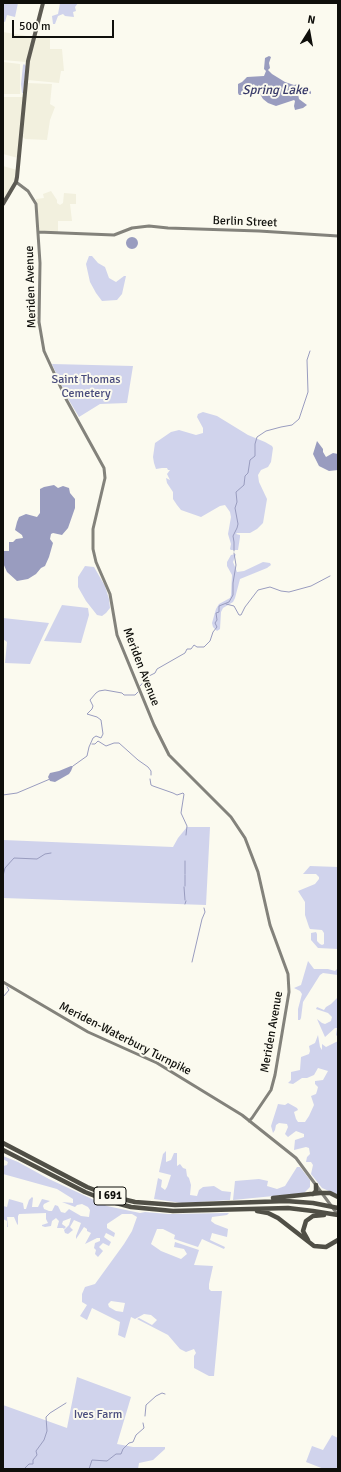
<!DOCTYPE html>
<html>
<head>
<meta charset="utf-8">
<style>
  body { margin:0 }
  #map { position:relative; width:341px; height:1472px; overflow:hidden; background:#fbfaef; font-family:Signika,sans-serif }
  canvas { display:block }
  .frame { position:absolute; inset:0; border:4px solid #0f0f0b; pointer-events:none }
  .north { position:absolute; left:289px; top:12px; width:40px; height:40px; -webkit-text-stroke:3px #fbfaef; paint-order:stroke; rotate:11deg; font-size:11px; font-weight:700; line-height:16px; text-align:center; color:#0f0f0b }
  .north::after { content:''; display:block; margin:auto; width:14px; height:18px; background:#0f0f0b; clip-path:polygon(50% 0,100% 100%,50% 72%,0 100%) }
  .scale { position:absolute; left:12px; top:20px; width:102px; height:18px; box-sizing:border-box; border:2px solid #0f0f0b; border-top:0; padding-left:5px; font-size:12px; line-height:14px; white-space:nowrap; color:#0f0f0b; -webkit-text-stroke:3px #fbfaef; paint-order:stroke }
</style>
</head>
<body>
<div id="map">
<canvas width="341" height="1472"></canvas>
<div class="frame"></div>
<div class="north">N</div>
<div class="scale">500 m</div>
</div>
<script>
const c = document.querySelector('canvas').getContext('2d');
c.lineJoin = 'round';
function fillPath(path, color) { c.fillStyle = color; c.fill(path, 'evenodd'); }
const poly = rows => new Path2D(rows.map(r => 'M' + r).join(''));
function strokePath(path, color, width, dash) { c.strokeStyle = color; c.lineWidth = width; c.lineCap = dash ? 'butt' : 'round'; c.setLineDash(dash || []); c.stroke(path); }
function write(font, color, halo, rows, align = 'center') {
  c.font = font + ' Signika,sans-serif'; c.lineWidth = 4; c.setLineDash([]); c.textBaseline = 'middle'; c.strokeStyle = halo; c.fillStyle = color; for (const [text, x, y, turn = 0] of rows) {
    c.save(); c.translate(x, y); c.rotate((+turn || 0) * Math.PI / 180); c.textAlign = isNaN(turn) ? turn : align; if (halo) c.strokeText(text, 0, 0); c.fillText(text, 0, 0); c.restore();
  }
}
const built = poly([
  [3,32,33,37,26,62,3,60],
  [36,35,50,38,50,49,62,49,64,71,61,71,59,83,28,80,30,60],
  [3,62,20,64,20,94,3,94],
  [27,83,52,84,50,104,55,107,50,120,47,140,25,139,23,137],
  [3,97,23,97,18,158,3,154,4,116,3,115],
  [3,166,17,170,14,181,3,201],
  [51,191,57,200,57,203,60,205,63,203,64,193,76,194,76,204,70,204,72,221,58,221,58,232,39,231,36,199,44,198,43,194]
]);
const green = poly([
  [3,3,18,3,15,17,7,15,5,22,3,21],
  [60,3,78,3,75,7,76,11,73,12,74,17,65,16,63,14,58,16,55,24,53,24,52,16,58,14],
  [24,64,26,66,23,93,22,93,21,84,23,65],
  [89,256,92,256,98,263,105,267,109,278,116,282,124,276,126,276,122,294,117,300,102,301,96,293,90,282,86,264],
  [52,364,133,366,127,403,100,404,79,417,67,397],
  [203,412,217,416,248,435,265,442,272,446,273,448,271,462,268,467,261,470,258,475,259,482,267,499,263,523,257,529,250,533,237,533,236,534,240,535,240,537,238,550,231,550,230,549,231,544,228,534,231,517,230,512,225,505,220,506,201,517,181,510,177,505,173,499,173,492,167,483,166,478,170,480,167,474,170,470,168,470,167,468,162,468,156,469,154,463,153,457,155,443,171,432,179,430,196,435,203,433,203,428,197,417,198,414],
  [236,554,233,562,237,572,244,571,263,562,270,563,271,565,267,568,240,579,235,598,233,602,223,608,221,612,220,629,217,631,213,627,212,623,216,609,219,604,230,598,231,595,232,575,227,566,227,562,231,555],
  [85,566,94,567,105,586,109,599,110,608,106,613,102,616,97,615,86,601,78,587,78,577],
  [62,605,88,608,89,615,81,643,44,641],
  [3,618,49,623,30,664,5,663,7,642,3,639],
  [187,827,210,827,206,905,3,898,3,840,173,847,178,838],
  [310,866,338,867,338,949,318,948,311,940,311,933,316,932,317,934,317,941,320,944,322,945,324,944,324,933,322,930,310,929,309,927,305,915,305,902,298,891,315,884,319,879,319,877,316,874,303,874],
  [308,961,314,969,328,969,335,971,338,968,338,975,323,973,320,975,303,1002,301,1018,300,1020,298,1020,298,1009,302,994,300,991,294,988,301,985],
  [338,997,338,1037,336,1035,337,1028,335,1028,325,1037,317,1019,322,1023,325,1024,331,1021,332,1017,328,1013,316,1009,317,1007,324,1010,326,1007,331,1004],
  [318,1035,320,1047,322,1050,322,1044,326,1047,338,1041,338,1195,322,1188,311,1174,313,1165,311,1162,306,1162,307,1157,310,1154,309,1148,306,1147,294,1150,295,1140,304,1137,304,1134,296,1131,288,1137,285,1134,288,1127,287,1124,279,1123,276,1125,275,1130,273,1133,271,1126,278,1104,285,1105,288,1103,297,1108,298,1110,294,1112,296,1119,298,1122,305,1122,309,1116,314,1105,311,1096,316,1094,317,1091,318,1087,315,1084,315,1081,323,1080,328,1071,318,1068,314,1075,307,1078,302,1078,293,1084,288,1083,291,1080,291,1072,300,1070,301,1057,309,1054,310,1051,309,1046,315,1043],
  [166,1151,166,1162,171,1160,174,1153,177,1153,177,1166,180,1164,183,1168,186,1169,187,1176,189,1178,191,1185,190,1195,197,1196,199,1190,203,1187,214,1186,222,1191,231,1192,230,1200,182,1203,154,1199,158,1178,162,1180,161,1187,165,1190,167,1187,171,1175,159,1172,163,1154],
  [3,1156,18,1162,49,1179,107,1206,140,1213,145,1212,168,1214,229,1213,227,1215,212,1217,211,1221,215,1224,228,1229,227,1237,212,1233,210,1240,225,1247,224,1249,202,1239,198,1247,174,1239,175,1235,163,1229,157,1229,151,1244,161,1251,181,1259,187,1254,184,1249,174,1247,175,1242,199,1250,194,1265,213,1266,209,1284,209,1289,211,1291,222,1291,214,1376,209,1376,194,1368,194,1356,196,1353,194,1349,186,1352,180,1349,168,1335,137,1319,139,1318,152,1325,157,1320,151,1315,144,1314,135,1319,131,1317,125,1338,118,1335,120,1322,92,1308,87,1320,80,1316,87,1305,82,1302,82,1294,85,1287,95,1284,124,1244,132,1231,137,1217,132,1214,122,1214,107,1224,107,1228,115,1233,114,1237,106,1233,104,1237,111,1242,109,1246,103,1243,99,1247,103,1251,98,1257,95,1254,96,1250,94,1248,95,1243,100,1241,100,1238,97,1238,85,1244,91,1233,87,1231,87,1229,84,1227,76,1239,76,1236,81,1223,74,1220,70,1227,73,1230,68,1234,65,1233,64,1230,69,1225,71,1218,63,1221,62,1224,66,1227,64,1229,63,1228,57,1228,59,1221,56,1218,52,1221,51,1226,45,1227,42,1226,42,1225,48,1223,46,1219,46,1213,19,1214,18,1216,18,1225,17,1224,14,1217,7,1217,8,1227,7,1227,7,1221,3,1219,3,1206,7,1207,9,1199,23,1203,24,1209,26,1209,29,1200,32,1197,33,1198,32,1207,38,1207,42,1199,50,1201,44,1204,43,1206,44,1209,49,1211,52,1211,55,1205,58,1206,61,1212,65,1213,69,1209,81,1216,89,1217,90,1210,88,1207,82,1204,77,1205,75,1207,62,1202,73,1203,73,1199,57,1189,3,1174,3,1166,7,1165,8,1162,3,1159],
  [111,1301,125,1303,123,1312,116,1311,109,1307,108,1304],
  [297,1167,300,1167,310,1180,310,1187,304,1193,233,1200,235,1181,259,1179,268,1181,267,1186,277,1189,285,1186],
  [77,1377,131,1397,117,1444,133,1447,165,1447,165,1449,153,1460,139,1463,138,1469,3,1469,3,1405,67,1428],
  [332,1435,338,1438,338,1469,324,1469,306,1462,312,1446,323,1450]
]);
const water = poly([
  [269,56,271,57,269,63,270,68,268,70,272,74,285,82,294,85,298,84,300,86,309,89,311,92,311,94,303,91,298,94,299,99,307,105,303,108,295,110,294,106,295,101,294,100,276,106,268,103,263,99,254,84,251,86,248,91,242,95,239,95,238,93,238,84,242,82,247,77,264,76,266,71,264,69,265,58],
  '126 243a6 6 0 1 1 12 0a6 6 0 1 1-12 0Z',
  [317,441,323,449,323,452,326,457,333,453,338,454,338,470,329,471,319,466,313,454],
  [54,485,58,488,63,486,69,488,70,493,75,499,75,508,68,528,62,535,53,533,51,534,50,539,53,543,49,557,45,566,41,568,36,574,28,579,17,581,7,572,3,563,3,551,9,551,9,542,13,542,16,539,23,538,22,535,15,530,17,522,19,517,26,514,37,517,40,513,40,489,44,487],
  [71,766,73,766,71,771,69,774,55,782,50,781,48,777,50,773,59,771]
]);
const stream = poly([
  [234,551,234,542,233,536,237,528,238,524,235,508,237,502,236,492,244,485,245,476,248,473,250,460,255,456,255,444,257,437,266,431,281,427,292,425,299,419,308,392,307,360,310,351],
  [226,604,234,606,239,615,241,615,245,607,258,590,270,587,281,591,289,592,311,586,330,576],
  [140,686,149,676,155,673,157,669,185,653,187,649,191,649,194,645,197,647,204,647,210,641,213,632,217,627,215,623,217,620,216,613,219,612,219,606,229,602,233,595,233,583,236,565,234,553],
  [92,744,95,744,98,741,106,746,114,743,119,743,138,760,148,767,151,771,151,775],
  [73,766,87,756,89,747,93,738,96,736,101,738,103,734,101,720,97,717,87,714,92,709,93,706,90,700,96,693,99,691,105,690,122,693,124,695,135,695,138,692],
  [150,779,151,785,153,786,173,793,177,795,183,793,184,794,181,813,187,826,186,835],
  [3,795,17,793,50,779],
  [185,861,185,874],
  [3,876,5,868,14,858,37,859,45,854,51,853],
  [185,886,185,875],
  [184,887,185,900],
  [185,904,186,901],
  [192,962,202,919,205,912,204,908],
  [3,997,9,990,7,987],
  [145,1416,146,1405,156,1396,162,1393,165,1394],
  [24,1469,29,1464,33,1464,33,1460,37,1455,36,1451,44,1440,47,1431,46,1417,50,1413,66,1403],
  [89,1469,92,1460,107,1461,116,1454,121,1454,123,1449,129,1443,133,1442,136,1435,144,1428,143,1423]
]);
const secondary = poly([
  [16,182,28,191,36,204,40,263,39,322,44,351,66,399,104,468,105,478,93,529,93,549,96,562,110,594,117,635,154,725,169,755,231,817,245,838,258,872,270,925,288,974,289,992,275,1075,271,1090,252,1118,249,1121],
  [38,232,114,235,132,228,149,226,168,228,259,231,338,236],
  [3,982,88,1032,157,1063,242,1115,296,1158,338,1215]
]);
const trunk = poly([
  [3,204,16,182,17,177,28,61,43,3]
]);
const motorway = poly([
  [3,1143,87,1187,110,1196,135,1202,175,1205,286,1201,313,1203,338,1208],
  [3,1150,85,1192,105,1200,131,1207,173,1211,288,1208,313,1211,338,1215],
  [313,1194,316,1191,316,1185],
  [273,1198,320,1193,330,1193,338,1197],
  [257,1211,268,1213,278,1218,314,1246,326,1247,338,1240],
  [308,1240,303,1231,306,1221,313,1216,324,1215]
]);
const shields = [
  [110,1196,32]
];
const shieldNames = [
  ["I 691",110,1196]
];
const streetNames = [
  ["Berlin Street",245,222,2],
  ["Meriden Avenue",31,287,-92],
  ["Meriden Avenue",141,667,69],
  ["Meriden Avenue",272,1032,-80],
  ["Meriden-Waterbury Turnpike",125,1039,27]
];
const parkNames = [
  ["Saint Thomas",86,380],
  ["Cemetery",86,394],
  ["Ives Farm",98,1415]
];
const waterNames = [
  ["Spring Lake",275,91]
];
fillPath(built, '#f2f0de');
fillPath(green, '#d0d3ec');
fillPath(water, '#999cbf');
strokePath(stream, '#999cbf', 1);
strokePath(secondary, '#83827b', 3);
strokePath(trunk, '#5c5a52', 4);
strokePath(motorway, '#504f46', 4.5);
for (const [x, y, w] of shields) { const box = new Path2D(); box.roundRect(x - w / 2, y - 9, w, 18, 3); c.fillStyle = '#fbfaef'; c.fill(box); strokePath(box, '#0f0f0b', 1); }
write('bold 11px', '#0f0f0b', null, shieldNames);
write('12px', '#0f0f0b', '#fbfaef', streetNames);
write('12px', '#494c7d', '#fbfaef', parkNames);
write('italic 13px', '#383a69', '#fbfaef', waterNames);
</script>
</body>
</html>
